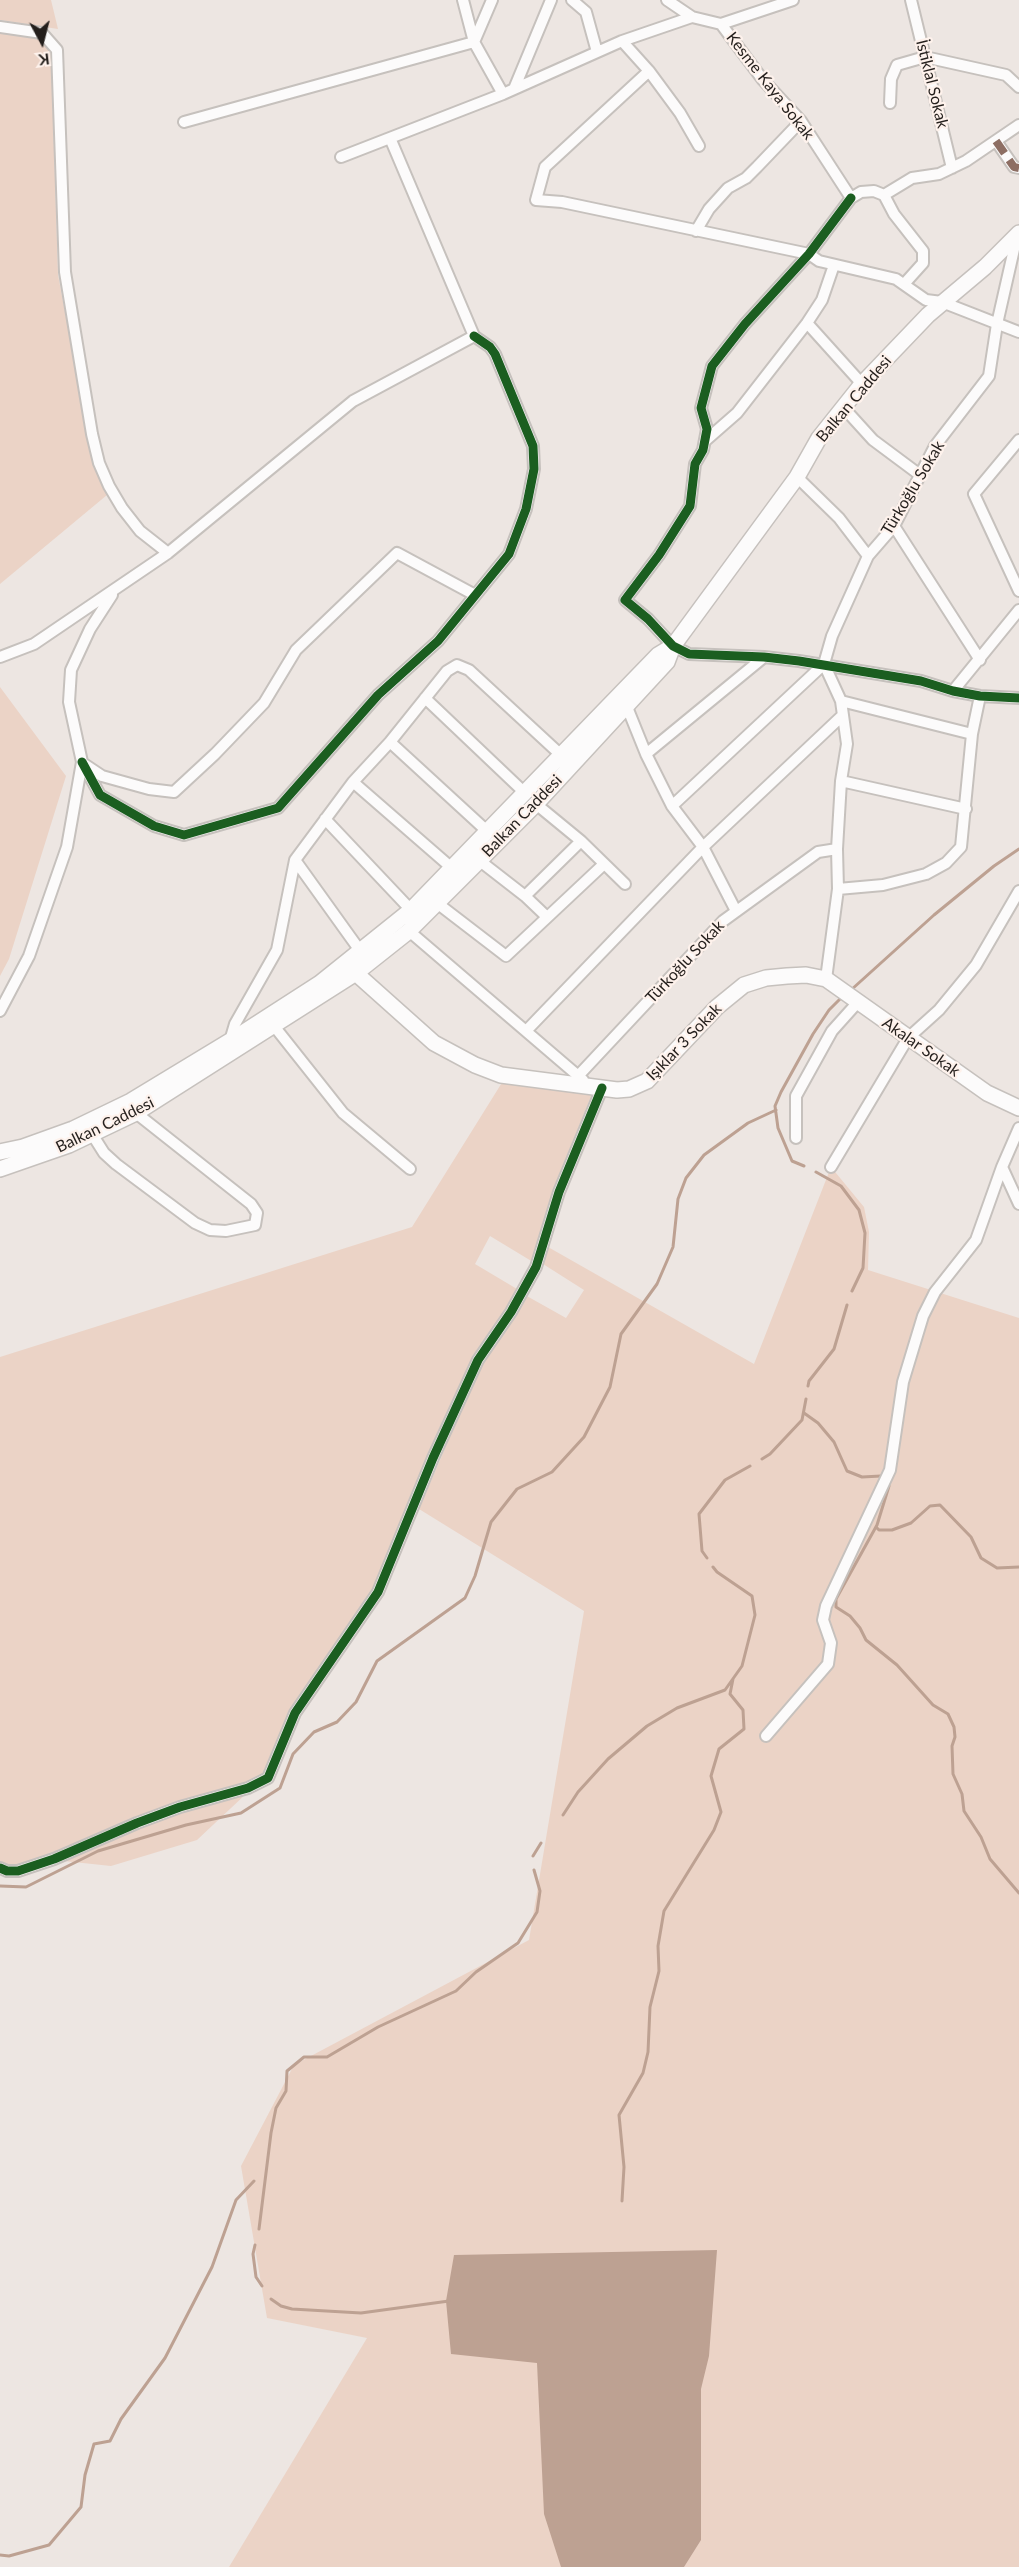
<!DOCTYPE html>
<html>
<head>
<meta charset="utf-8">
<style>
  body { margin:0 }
  #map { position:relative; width:1019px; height:2567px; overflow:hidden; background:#ede6e2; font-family:Lato,sans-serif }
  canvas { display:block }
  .north { position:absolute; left:12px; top:12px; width:60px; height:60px; -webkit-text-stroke:4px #fef2ec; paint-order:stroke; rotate:173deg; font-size:16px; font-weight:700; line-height:24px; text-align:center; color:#241f1c }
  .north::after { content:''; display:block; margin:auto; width:21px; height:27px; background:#241f1c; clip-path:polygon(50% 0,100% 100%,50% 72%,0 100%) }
</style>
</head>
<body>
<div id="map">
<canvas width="1019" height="2567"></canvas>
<div class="north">K</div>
</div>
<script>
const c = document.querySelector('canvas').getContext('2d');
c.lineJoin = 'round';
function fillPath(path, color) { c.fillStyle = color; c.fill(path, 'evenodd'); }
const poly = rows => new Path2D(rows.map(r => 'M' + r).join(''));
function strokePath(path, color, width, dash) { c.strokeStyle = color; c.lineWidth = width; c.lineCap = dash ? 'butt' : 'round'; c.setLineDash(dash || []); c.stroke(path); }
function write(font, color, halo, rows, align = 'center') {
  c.font = font + ' Lato,sans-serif'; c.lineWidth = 4.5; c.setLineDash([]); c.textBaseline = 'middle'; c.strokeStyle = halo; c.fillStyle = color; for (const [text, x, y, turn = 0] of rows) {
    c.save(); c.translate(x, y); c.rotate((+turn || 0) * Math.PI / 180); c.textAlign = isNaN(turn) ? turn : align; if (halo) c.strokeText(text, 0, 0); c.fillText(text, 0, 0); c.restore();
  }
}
const green = poly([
  [0,0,51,0,58,29,0,20],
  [0,33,37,38,51,52,58,275,94,465,107,495,0,584],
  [0,687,66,776,9,959,0,976],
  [503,1081,592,1094,553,1190,533,1262,490,1236,475,1264,517,1289,508,1308,473,1355,408,1503,375,1592,349,1623,290,1711,265,1773,249,1785,17,1868,4,1867,0,1863,0,1357,412,1227],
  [831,1167,864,1207,869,1232,868,1270,1019,1318,1019,2567,229,2567,367,2338,267,2318,241,2166,294,2065,529,1940,584,1611,419,1509,482,1362,517,1312,525,1295,566,1318,584,1290,543,1264,548,1247,754,1364],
  [247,1793,197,1840,111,1866,64,1861,140,1827,180,1812]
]);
const water = poly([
  [717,2250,709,2356,701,2389,701,2540,684,2567,561,2567,544,2514,537,2363,451,2354,446,2301,454,2255]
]);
const stream = poly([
  [851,990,934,915,994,866,1019,849],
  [804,1166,792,1161,778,1128,775,1106,781,1092,813,1034,829,1010,843,996],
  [816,1172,841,1186,859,1210,865,1233,863,1268,852,1291],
  [808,1386,809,1381,834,1349,847,1305],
  [804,1413,818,1423,834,1442,847,1471,862,1477,881,1476],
  [762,1459,770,1454,802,1420,806,1399],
  [889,1486,877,1525,836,1599,836,1607,850,1616,860,1628,866,1640,897,1665,933,1705,948,1714,954,1727,955,1737,952,1746,953,1774,962,1794,964,1811,981,1837,990,1859,1019,1893],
  [876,1527,879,1530,892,1530,911,1523,930,1506,940,1505,971,1537,981,1558,997,1568,1019,1567],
  [707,1558,702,1551,699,1514,725,1480,750,1466],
  [563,1815,578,1792,608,1759,647,1726,677,1708,725,1690,742,1666,755,1615,752,1596,717,1572,713,1567],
  [533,1856,541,1843],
  [0,1886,26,1887,98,1851,186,1825,241,1813,280,1788,293,1754,314,1732,337,1722,356,1702,377,1661,465,1598,475,1576,491,1522,517,1489,552,1472,584,1437,610,1387,621,1334,657,1284,673,1247,678,1199,686,1178,704,1155,748,1123,776,1110],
  [622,2201,624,2167,619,2115,643,2073,648,2052,650,2007,659,1971,658,1946,664,1911,714,1830,721,1812,711,1776,719,1749,744,1729,743,1710,730,1694,733,1679],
  [259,2229,271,2133,276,2108,286,2091,287,2071,304,2057,327,2057,378,2027,456,1991,476,1972,518,1943,537,1912,540,1891,534,1870],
  [255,2245,253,2254,256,2277,262,2286],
  [271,2299,281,2306,292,2309,361,2313,449,2301],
  [0,2555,9,2556,49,2545,81,2507,85,2475,94,2444,110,2441,121,2419,165,2358,212,2267,236,2200,254,2181]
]);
const street = poly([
  [463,0,474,42,503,94,622,41,692,17],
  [572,0,586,12,597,52],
  [667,0,692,17,721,24,763,80,801,121,851,198,861,192,874,191,884,195,894,214,923,251,923,263,905,283],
  [911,0,952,168],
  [721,24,793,0],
  [0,27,42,33,57,50,65,272,92,434,99,463,109,486,122,508,140,531,168,553],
  [622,41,649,71,680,113,699,146],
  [649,71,545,167,536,200,562,202,809,254,819,261,896,279,926,300,942,302,1019,332],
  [514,89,551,0],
  [890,103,891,79,897,65,925,57,1006,75,1019,87],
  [184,122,474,42,492,0],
  [996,141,1014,167,1019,168],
  [341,157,503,94],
  [884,195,912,178,939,174,966,161,1019,125],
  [851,198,809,254,745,324,712,366,701,408,707,429,703,450,695,464,690,506,659,555,625,600,648,619,673,646,689,654,764,657,799,661,921,681,953,691,980,696,1019,698],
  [696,231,709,209,728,188,746,178,757,167,801,121],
  [807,323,862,384],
  [843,407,873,440,920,475],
  [1019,440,974,494,1019,591],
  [705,441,737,413,807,323,822,300,834,265],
  [797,477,839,518,868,556],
  [894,526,980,660],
  [0,657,34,644,168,553,353,401,474,336,390,138],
  [953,691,1019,610],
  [425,698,526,794],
  [841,701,972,734],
  [627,707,646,754,672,806,703,847,736,911],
  [390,742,488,832],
  [646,754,764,657],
  [82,762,100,795,154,826,184,835,278,808,378,695,438,641,509,554,526,509,534,469,533,446,495,354,490,347,474,336],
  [84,764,102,776,149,789,174,792,215,754,264,703,296,650,397,553,475,595],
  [841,781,966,809],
  [353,782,453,869],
  [536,804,581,841,625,884],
  [672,806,824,664],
  [325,819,411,910],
  [295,860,361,952],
  [480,861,525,896,547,917],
  [838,889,883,885,926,874,946,863,961,847,972,734,980,696],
  [525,896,581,841],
  [437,903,506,956,604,864],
  [409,931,583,1080],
  [826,979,838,889,837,849,841,781,847,744,841,701,824,664,832,636,868,556,894,526,935,446,989,376,997,324,1017,236],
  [0,1011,29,956,67,847,82,762,69,702,71,670,90,629,112,595],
  [274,1026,343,1113,410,1169],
  [526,1031,703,847,843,715],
  [230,1041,235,1024,277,950,295,860,353,782,390,742,447,671,457,665,469,670,561,755],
  [578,1076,723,921,818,852,837,849],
  [1019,1128,1002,1167,1019,1204],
  [92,1134,104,1153,116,1164,195,1223,210,1230,226,1231,255,1225,257,1213,251,1204,136,1113],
  [796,1138,796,1096,832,1031,858,1002],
  [831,1167,908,1038,939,1010,976,965,1019,891],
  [766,1736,828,1664,831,1643,823,1620,826,1606,890,1470,903,1382,923,1316,935,1292,976,1240,1002,1167],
  [0,1868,7,1871,18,1871,54,1859,137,1823,180,1807,248,1788,268,1778,295,1713,378,1592,433,1458,478,1360,511,1312,536,1267,559,1192,602,1088]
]);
const secondary = poly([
  [350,968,434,1043,475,1065,501,1075,617,1090,629,1089,647,1081,717,1007,744,985,766,978,787,976,806,975,826,979,987,1093,1019,1108],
  [0,1152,23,1147,73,1129,131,1101,230,1041,320,983,411,910,658,655,673,646],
  [0,1169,69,1145,136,1113,356,973,409,931,536,804,667,662,673,646,797,477,819,438,862,384,928,315,985,267,1019,233]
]);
const quiet = poly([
  [996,141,1014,167,1019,168]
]);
const cycleway = poly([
  [851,198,809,254,745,324,712,366,701,408,707,429,703,450,695,464,690,506,659,555,625,600,648,619,673,646,689,654,764,657,799,661,921,681,953,691,980,696,1019,698],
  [82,762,100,795,154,826,184,835,278,808,378,695,438,641,509,554,526,509,534,469,533,446,495,354,490,347,474,336],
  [0,1868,7,1871,18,1871,54,1859,137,1823,180,1807,248,1788,268,1778,295,1713,378,1592,433,1458,478,1360,511,1312,536,1267,559,1192,602,1088]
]);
const streetNames = [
  ["İstiklal Sokak",932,84,76],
  ["Kesme Kaya Sokak",770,86,52],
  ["Balkan Caddesi",854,399,-50],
  ["Türkoğlu Sokak",913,488,-59],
  ["Balkan Caddesi",522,816,-46],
  ["Türkoğlu Sokak",685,962,-47],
  ["Işıklar 3 Sokak",684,1042,-46],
  ["Akalar Sokak",921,1047,35],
  ["Balkan Caddesi",105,1125,-26]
];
fillPath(green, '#ebd3c6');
fillPath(water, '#bda192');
strokePath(stream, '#bda192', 3);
strokePath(street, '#c6c1bd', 14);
strokePath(secondary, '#c6c1bd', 18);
strokePath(street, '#fcfbfb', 10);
strokePath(secondary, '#fcfbfb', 15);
strokePath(quiet, '#8d6e63', 8, [15, 8]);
strokePath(cycleway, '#1b5e20', 9);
write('16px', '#241f1c', '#fef2ec', streetNames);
</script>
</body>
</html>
